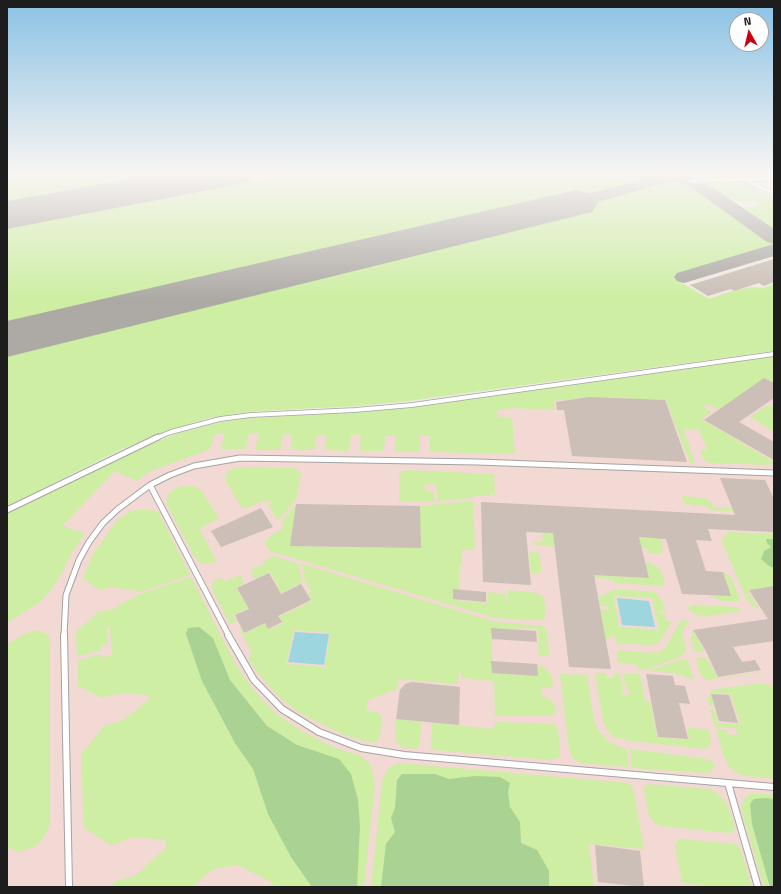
<!DOCTYPE html>
<html>
<head>
<meta charset="utf-8">
<style>
  body { margin:0 }
  #map { position:relative; width:781px; height:894px; overflow:hidden; background:#efe9e1; font-family:"Titillium Web",sans-serif }
  canvas { display:block }
  .frame { position:absolute; inset:0; border:8px solid #1d1d1d; pointer-events:none }
  .north { position:absolute; left:729px; top:12px; width:40px; height:40px; box-sizing:border-box; background:#fff; border:1px solid #a5a5a5; border-radius:50%; rotate:352deg; font-size:11px; font-weight:700; line-height:16px; text-align:center; color:#1d1d1d }
  .north::after { content:''; display:block; margin:auto; width:14px; height:18px; background:#c9000f; clip-path:polygon(50% 0,100% 100%,50% 72%,0 100%) }
</style>
</head>
<body>
<div id="map">
<canvas width="781" height="894"></canvas>
<div class="frame"></div>
<div class="north">N</div>
</div>
<script>
const c = document.querySelector('canvas').getContext('2d');
c.lineJoin = 'round';
function fillPath(path, color) { c.fillStyle = color; c.fill(path, 'evenodd'); }
const poly = rows => new Path2D(rows.map(r => 'M' + r).join(''));
function strokePath(path, color, width, dash) { c.strokeStyle = color; c.lineWidth = width; c.lineCap = dash ? 'butt' : 'round'; c.setLineDash(dash || []); c.stroke(path); }
const military = poly([
  [774,367,774,887,7,887,7,526,49,495,192,433]
]);
const grass = poly([
  [7,173,174,173,7,203],
  [292,173,665,173,681,179,694,186,774,242,774,249,674,278,709,299,732,291,752,287,763,288,774,284,774,351,408,401,358,406,259,411,209,418,162,433,122,449,7,506,7,227],
  [679,173,727,174,724,176,717,178],
  [709,181,741,181,752,185,760,192,774,197,774,232,744,213,746,207,754,207,760,202,739,201,723,198,707,187],
  [774,356,774,383,764,379,719,409,708,404,703,407,711,412,701,419,774,462,774,464,769,465,709,463,704,460,700,450,707,450,699,430,683,429,694,460,694,463,690,463,666,400,589,397,553,401,555,410,512,408,498,410,498,417,512,418,515,454,430,452,430,436,420,436,419,452,395,452,395,436,385,436,384,451,360,451,361,435,351,435,349,451,325,450,327,435,317,435,314,450,290,450,293,435,283,434,280,450,255,449,259,434,249,434,245,449,221,449,225,433,215,433,210,449,148,472,137,481,115,471,62,526,85,533,73,551,55,585,39,603,7,623,7,513,150,444,179,433,233,419,381,410,441,403],
  [768,405,774,407,774,432,750,417],
  [236,467,295,468,301,473,296,500,278,520,268,506,272,504,271,502,268,503,267,500,246,508,242,508,225,480,227,472],
  [405,470,492,474,494,475,495,495,493,496,492,493,490,493,490,496,477,495,472,498,438,501,436,484,424,485,426,492,433,491,435,501,399,502,399,474],
  [183,486,193,486,201,490,218,517,217,520,199,528,216,560,214,563,202,564,197,561,166,503,168,495,174,489],
  [682,496,705,498,711,503,714,507,732,508,733,511,708,510,706,506,692,506,691,504,685,505],
  [473,501,475,550,462,550,462,566,459,566,459,590,453,590,453,600,487,603,488,592,505,594,506,601,508,601,508,590,537,593,544,597,546,616,541,620,495,618,270,551,264,543,272,535,283,529,282,522,296,504,290,546,420,548,420,506],
  [147,509,158,512,190,575,138,593,138,591,114,587,99,590,83,578,93,554,118,519,131,511],
  [727,532,774,534,774,586,747,590,760,610,751,605,744,594,722,541],
  [542,533,553,533,554,547,535,545,533,542,543,542],
  [639,537,661,538,663,551,658,554,648,553,646,548,642,548],
  [529,551,537,552,540,555,541,570,539,573,531,573],
  [274,556,299,564,302,583,270,598,266,591,278,586,270,572,255,579,250,570,265,563,264,561],
  [645,562,654,565,660,569,665,583,663,586,613,583,613,579,595,578,594,575,649,578],
  [302,564,496,622,543,626,547,632,549,655,539,657,538,629,514,628,513,630,492,637,492,673,538,676,537,664,545,668,552,676,553,684,550,688,541,687,541,694,552,701,556,708,555,713,551,716,495,716,494,681,461,678,461,672,459,672,458,684,398,679,397,689,368,700,367,711,378,712,382,717,380,737,378,741,373,743,346,736,301,714,280,698,257,672,249,660,251,651,239,628,240,627,244,634,265,623,268,630,283,623,279,617,312,601,308,593,311,592,305,581],
  [294,630,330,633,325,667,286,664],
  [723,572,730,576,739,597,739,601,721,601,710,595,731,596],
  [240,575,244,583,236,588,244,602,249,599,253,606,233,615,237,621,230,624,212,589,212,584,216,579,221,578,224,582],
  [191,577,235,663,243,676,261,699,274,712,301,731,338,749,361,756,371,765,375,784,364,887,275,887,270,881,237,865,213,869,192,887,111,887,114,882,136,875,166,848,166,840,134,837,111,845,84,828,81,755,104,726,123,720,149,700,148,695,120,693,102,698,78,686,78,661,101,654,102,658,112,655,110,626,107,627,108,644,101,646,101,650,77,657,76,632,98,612,113,609,138,595],
  [615,589,655,592,663,602,665,612,659,611,659,613,665,614,666,621,672,622,658,644,649,645,616,643,615,635,610,635,610,639,606,639,600,609,609,609,608,606,600,606,598,595,607,595,606,593],
  [614,596,652,598,659,630,619,627],
  [698,605,736,607,740,609,741,611,705,617,703,614,701,614,703,618,688,610,690,606],
  [682,619,689,622,686,625,682,634,686,651,682,656,645,670,638,669,636,664,617,663,617,650,651,653,662,651,665,648],
  [38,630,48,635,50,642,50,823,46,834,36,846,19,852,7,848,7,645,24,634],
  [693,630,704,651,697,652,694,650,691,639],
  [703,657,707,659,718,678,762,672,762,673,706,680,701,676,697,661,697,658],
  [683,659,688,661,694,680,674,673,649,671],
  [595,673,606,673,607,678,614,678,614,674,620,674,623,688,622,691,624,695,628,695,630,691,626,688,623,674,640,674,645,701,650,701,657,737,689,740,687,728,708,729,711,740,709,747,704,749,624,740,614,737,607,730,603,721],
  [560,674,587,675,594,720,598,730,609,742,622,748,627,749,629,767,580,763,573,758,569,749],
  [760,683,774,686,774,779,740,775,729,767,724,757,716,729,726,730,727,734,737,735,736,728,715,727,710,710,715,710,718,723,741,724,730,694,711,693,714,706,709,706,708,700,710,692,713,690],
  [396,719,421,722,420,743,417,749,404,748,397,743,395,734],
  [495,722,554,724,558,730,560,753,559,757,552,760,433,750,431,747,432,723,494,729],
  [630,749,707,759,713,762,715,767,710,772,705,773,632,768],
  [398,763,628,783,633,788,644,849,589,844,594,887,371,887,382,781,388,768],
  [649,784,708,789,714,791,724,800,728,807,735,826,733,832,729,833,661,826,656,824,649,816,644,790,644,787],
  [753,793,774,795,774,887,764,887,742,812,742,806,744,799,748,795],
  [682,839,734,844,738,846,741,851,752,887,720,887,682,883,675,846,678,840]
]);
const forest = poly([
  [766,539,774,539,774,568,769,566,761,559,764,551,771,547,767,543],
  [199,627,213,638,230,680,267,726,297,745,339,759,351,774,358,800,360,826,357,887,312,887,291,857,268,814,253,769,235,743,202,681,186,634,188,628],
  [402,774,435,774,449,779,474,776,500,777,510,783,508,792,510,807,520,822,521,843,537,850,549,871,549,887,381,887,386,844,395,832,391,818,395,808,397,780],
  [766,798,774,799,774,887,770,887,752,824,750,804,754,799]
]);
const water = poly([
  [617,598,649,601,655,627,622,625],
  [295,632,329,634,324,665,288,662]
]);
const taxiway = poly([
  [664,173,686,173,703,181,774,229,774,244,767,242,691,187,675,180,576,208,570,207,567,203,570,199,664,173],
  [774,244,774,256,684,283,677,281,674,277,677,273,774,244]
]);
const runway = poly([
  [164,173,254,173,248,182,234,185,7,229,7,201,164,173],
  [576,190,592,194,598,203,592,212,7,357,7,321,576,190]
]);
const building = poly([
  [774,259,774,282,764,286,759,283,734,291,731,289,708,296,690,285],
  [764,378,774,383,774,398,739,422,774,442,774,460,704,420],
  [589,397,665,400,687,462,572,456,564,410,557,410,556,402],
  [720,478,765,480,774,499,774,532,708,529,712,541,696,540,706,571,723,572,731,596,682,594,666,539,639,537,649,578,594,575,611,669,569,667,553,533,526,532,531,585,483,582,481,502,735,515],
  [296,504,420,506,421,548,290,546],
  [261,508,273,527,221,547,211,531],
  [269,573,281,594,301,584,311,600,278,616,282,622,268,629,265,623,244,633,235,615,249,609,237,588],
  [774,586,774,641,733,647,742,662,755,660,761,670,718,677,706,651,693,630,768,619,749,590],
  [453,589,486,592,486,602,453,599],
  [491,628,536,631,537,642,492,639],
  [491,661,537,664,538,676,492,673],
  [646,674,673,676,675,685,685,686,690,704,679,703,688,739,658,737],
  [412,682,460,687,459,725,396,719,400,690,405,684],
  [711,694,729,695,738,723,719,721],
  [595,845,640,851,644,887,598,882]
]);
const laneFar3 = poly([
  [734,173,753,184,774,193],
  [722,179,727,177,730,173],
  [690,181,756,179]
]);
const laneFar2 = poly([
  [156,438,171,432,220,419,251,415,355,410,412,405,774,354]
]);
const laneFar1 = poly([
  [150,485,229,636],
  [7,510,158,437],
  [64,636,66,595,79,560,89,542,103,523,118,509,150,485,170,475,194,466,240,458,478,462,774,473]
]);
const lane = poly([
  [64,635,69,887],
  [228,635,254,680,282,709,319,732,361,748,404,755,774,787],
  [728,783,758,887]
]);
const street = poly([
  [774,175,774,179,756,181,753,179,774,175]
]);
fillPath(military, '#f2d9d3');
fillPath(grass, '#cdeea3');
fillPath(forest, '#aad293');
fillPath(water, '#9ed6e0');
fillPath(taxiway, '#adaaa6');
fillPath(runway, '#adaaa6');
fillPath(building, '#cbbfb7');
strokePath(laneFar3, '#a4a4a4', 4.5);
strokePath(laneFar2, '#a4a4a4', 5.5);
strokePath(laneFar1, '#a4a4a4', 7);
strokePath(lane, '#a4a4a4', 8);
strokePath(street, '#a4a4a4', 2);
strokePath(laneFar3, '#fff', 3);
strokePath(laneFar2, '#fff', 4);
strokePath(laneFar1, '#fff', 5);
strokePath(lane, '#fff', 6);
fillPath(street, '#fff');
const sky = c.createLinearGradient(0, 0, 0, 299);
sky.addColorStop(0, '#8ac2e5');
sky.addColorStop(0.58, '#f8f5f2');
sky.addColorStop(1, '#f8f5f200');
c.fillStyle = sky;
c.fillRect(0, 0, 781, 299);
</script>
</body>
</html>
